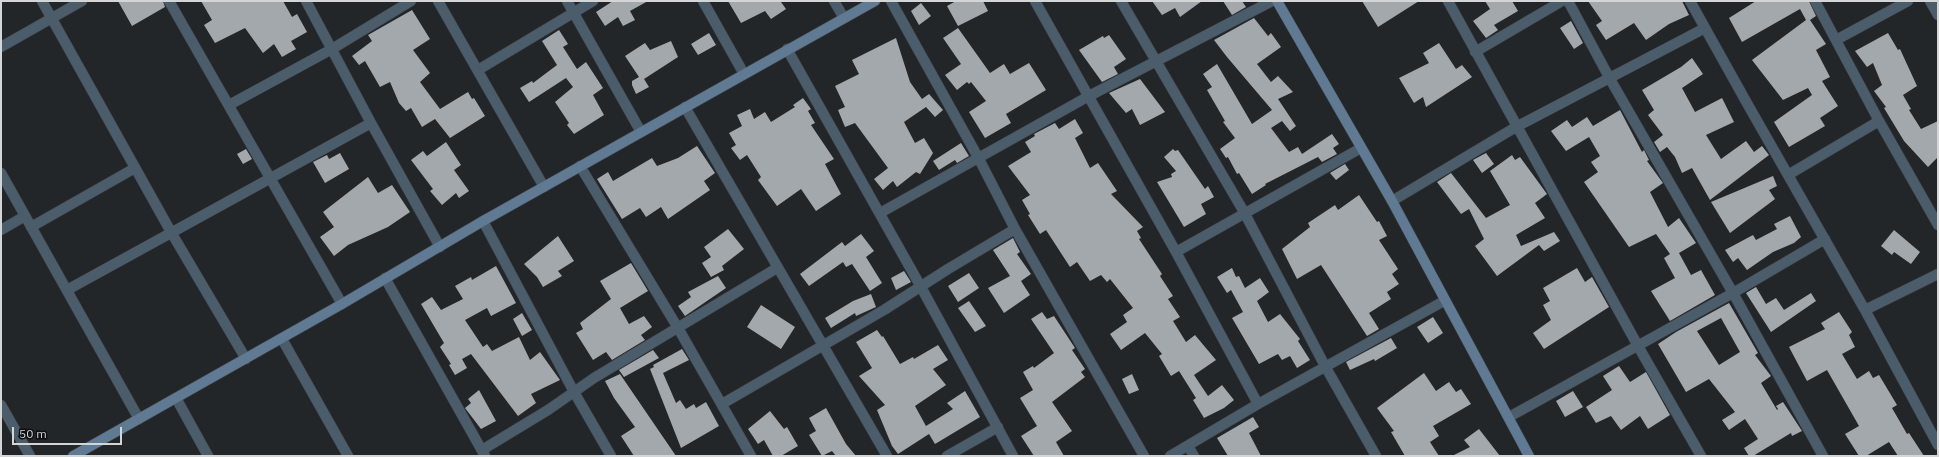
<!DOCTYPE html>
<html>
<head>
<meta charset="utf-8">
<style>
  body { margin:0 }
  #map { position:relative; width:1939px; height:457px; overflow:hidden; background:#232629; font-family:"IBM Plex Sans",sans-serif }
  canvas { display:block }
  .frame { position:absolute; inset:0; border:2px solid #d3d5d7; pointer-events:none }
  .scale { position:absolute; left:12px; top:427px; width:110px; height:18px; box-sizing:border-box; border:2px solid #d3d5d7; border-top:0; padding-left:5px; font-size:12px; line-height:14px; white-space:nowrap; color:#d3d5d7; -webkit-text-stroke:3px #0d0f10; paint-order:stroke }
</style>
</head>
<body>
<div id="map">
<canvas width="1939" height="457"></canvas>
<div class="frame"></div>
<div class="scale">50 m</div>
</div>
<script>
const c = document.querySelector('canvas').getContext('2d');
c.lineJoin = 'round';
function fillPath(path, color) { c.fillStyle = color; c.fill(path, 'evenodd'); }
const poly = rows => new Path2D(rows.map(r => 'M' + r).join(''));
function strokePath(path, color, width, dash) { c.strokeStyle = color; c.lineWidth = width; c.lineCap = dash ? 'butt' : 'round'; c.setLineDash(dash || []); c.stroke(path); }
const building = poly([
  [118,1,163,1,165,7,132,26],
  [201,1,283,1,292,17,297,14,307,32,291,41,296,49,282,57,274,44,263,53,245,28,215,43,204,25,212,20],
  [613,1,648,1,630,11,635,20,623,26,618,17,605,26,596,12],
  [728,1,783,1,781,2,786,9,771,19,765,11,741,23],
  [956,1,983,1,988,11,958,26,947,6],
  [1152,1,1202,1,1180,17,1175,8,1162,15],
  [1223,1,1242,1,1246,7,1232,15],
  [1362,1,1419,1,1378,27],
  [1485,1,1512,1,1518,11,1494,25,1498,30,1486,38,1473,21,1490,9],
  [1588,1,1682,1,1689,15,1669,24,1646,40,1634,23,1606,40,1596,25,1602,21],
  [1756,1,1809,1,1816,16,1810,20,1826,44,1816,50,1830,77,1822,81,1838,106,1820,118,1825,126,1789,147,1774,122,1812,95,1808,88,1783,100,1752,60,1806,20,1800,9,1742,42,1729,18],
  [921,3,931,16,919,25,911,11],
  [412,10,430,39,413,50,430,73,420,82,440,109,468,92,472,99,474,98,485,116,450,138,435,119,422,127,411,108,406,111,399,103,390,82,380,87,365,61,359,65,352,56,372,41,368,35],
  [1254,18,1268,36,1271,33,1281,47,1257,64,1271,82,1278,76,1293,92,1278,99,1296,126,1290,131,1282,121,1271,128,1289,152,1298,147,1302,154,1332,134,1339,144,1333,148,1337,154,1322,162,1318,157,1265,184,1266,185,1252,194,1239,173,1237,174,1228,157,1226,158,1220,149,1235,138,1223,122,1225,121,1207,90,1212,87,1203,74,1217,64,1252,124,1272,110,1227,57,1214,40],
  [1571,21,1583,43,1574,49,1560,28],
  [958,28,990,73,1004,64,1010,74,1029,63,1046,90,1006,114,1011,123,985,138,969,112,986,101,971,82,969,84,967,82,957,90,945,75,961,64,943,38],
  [559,30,568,44,563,47,577,69,586,62,603,88,593,95,604,115,574,134,567,125,569,123,555,102,573,87,566,78,529,102,520,88,532,81,533,83,557,65,542,41],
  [709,33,716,45,698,55,691,44],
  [1888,33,1898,50,1900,49,1917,86,1903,95,1911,109,1909,110,1921,129,1938,121,1938,157,1928,167,1904,141,1884,108,1886,107,1874,91,1882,85,1873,63,1867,67,1855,51],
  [1109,35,1126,59,1114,67,1118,74,1102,82,1079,50,1103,36,1104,38],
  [896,38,910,82,922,99,929,94,943,110,935,117,926,107,904,122,915,143,924,138,933,153,920,174,916,172,897,187,893,181,883,190,874,179,888,168,855,123,845,127,838,110,845,107,835,86,859,74,852,60],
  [671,41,678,57,644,79,649,87,636,94,632,85,632,81,639,77,625,56,645,43,650,50],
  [1439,43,1456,69,1462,65,1472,77,1426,107,1423,97,1414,103,1399,78,1429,63,1423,53],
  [1692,58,1703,74,1682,88,1695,112,1722,98,1734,122,1706,135,1721,159,1746,141,1754,152,1762,146,1769,155,1710,200,1692,168,1682,173,1675,157,1667,147,1660,152,1654,142,1663,135,1648,115,1654,110,1642,90,1681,67],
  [1140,79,1165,112,1140,125,1132,109,1126,113,1109,93],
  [803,98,811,109,808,111,815,123,811,125,834,159,825,164,841,194,816,211,801,189,777,206,758,180,761,177,747,155,740,160,731,148,736,145,729,133,742,126,737,115,750,109,754,119,765,112,771,122,795,107,793,105],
  [1620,110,1642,152,1644,150,1649,160,1647,161,1663,183,1650,192,1668,227,1679,218,1696,243,1679,253,1691,275,1701,270,1715,295,1670,321,1651,291,1675,278,1664,258,1670,254,1656,234,1629,247,1584,182,1598,172,1591,162,1600,156,1589,137,1566,151,1551,131,1567,120,1572,127,1587,117,1593,126],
  [1075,119,1083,133,1075,138,1090,168,1098,163,1117,191,1111,194,1143,227,1137,231,1141,238,1139,239,1162,274,1160,276,1173,296,1168,299,1180,317,1173,321,1186,342,1195,335,1216,360,1194,375,1208,396,1222,385,1234,400,1224,408,1204,418,1193,400,1196,398,1179,371,1171,376,1159,356,1162,354,1145,333,1121,350,1110,334,1127,322,1123,315,1133,308,1110,279,1107,282,1101,275,1090,281,1077,262,1070,267,1046,230,1040,234,1028,215,1030,214,1022,200,1030,195,1008,166,1031,152,1025,142,1035,136,1034,134,1055,123,1059,129],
  [446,142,461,165,454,170,469,191,459,198,456,193,442,205,430,191,433,189,411,160,423,151,427,156],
  [961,143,969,156,957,163,955,160,939,170,933,161],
  [697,146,715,173,704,181,710,190,668,219,661,207,646,217,640,208,622,219,597,179,608,172,613,181,652,158,657,166,678,158],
  [246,149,252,159,243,164,237,154],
  [1173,149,1175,151,1178,150,1205,189,1208,186,1214,197,1201,204,1206,214,1184,227,1157,182,1172,177,1171,174,1176,171,1164,157],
  [340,153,349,169,325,183,313,162,327,155,329,159],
  [1486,153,1494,164,1482,173,1473,160],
  [1512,155,1515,160,1520,157,1547,194,1535,203,1545,218,1516,235,1521,246,1554,232,1560,241,1544,251,1539,245,1497,276,1475,246,1484,239,1469,209,1461,214,1437,182,1451,173,1486,218,1510,205,1490,171],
  [1345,164,1349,170,1336,180,1330,173],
  [1773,176,1777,186,1769,190,1775,199,1730,233,1711,202],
  [368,177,378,193,392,185,410,212,388,227,348,245,334,256,320,237,334,227,323,212],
  [1359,195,1377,222,1379,221,1387,236,1379,240,1398,269,1392,274,1399,284,1387,292,1391,299,1369,313,1379,329,1367,336,1321,265,1297,279,1282,249,1310,227,1308,223,1335,205,1338,210],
  [1790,216,1801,237,1794,243,1773,252,1747,270,1738,258,1733,262,1725,250,1753,235,1756,240,1777,229,1774,224],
  [728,229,744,249,722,266,724,270,711,277,702,263,711,257,704,247],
  [1894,230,1920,252,1911,264,1894,252,1892,255,1881,246],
  [861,234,874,251,866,257,882,283,870,291,852,264,846,267,843,262,809,286,800,274,842,242,845,246],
  [558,236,574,261,558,271,562,276,543,287,537,277,524,264],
  [1013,238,1020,252,1017,254,1031,274,1021,281,1030,295,1004,313,988,288,1010,276,993,250],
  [631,263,648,291,620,308,629,324,644,316,652,327,641,335,645,340,612,360,606,352,593,360,576,333,583,329,580,323,611,299,600,281],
  [496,266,516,303,491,316,487,308,465,320,483,347,487,344,492,351,519,337,530,360,540,352,560,380,531,394,536,403,518,416,471,354,462,359,467,368,455,375,449,365,451,364,440,347,444,343,421,304,432,297,441,310,463,299,455,286,471,277,472,280],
  [1232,268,1236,277,1239,276,1245,288,1260,278,1269,292,1257,301,1268,322,1280,314,1300,339,1298,341,1310,360,1297,368,1290,356,1282,360,1278,354,1259,364,1232,318,1243,312,1231,290,1227,293,1217,277],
  [1577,268,1585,282,1592,277,1609,307,1544,349,1533,333,1551,320,1543,305,1550,301,1543,288],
  [904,271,911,282,896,290,891,278],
  [969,273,979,288,958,302,948,286],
  [718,276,726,288,685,316,678,306,691,297,688,292],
  [1756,287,1766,304,1776,298,1784,310,1811,293,1816,301,1771,332,1746,293],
  [871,294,876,307,856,316,855,313,831,328,825,318,853,301],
  [969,301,986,326,975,332,958,308],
  [1729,303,1758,353,1755,355,1771,376,1761,383,1777,410,1778,409,1776,406,1783,402,1802,431,1792,436,1791,433,1753,456,1749,456,1744,448,1758,439,1745,419,1729,430,1722,420,1735,412,1709,379,1686,392,1658,344,1676,332],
  [1721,318,1740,352,1719,365,1697,331],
  [761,305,795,327,781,349,747,327],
  [1042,312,1047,319,1054,316,1075,348,1072,350,1085,369,1081,372,1085,377,1052,402,1072,431,1056,442,1064,456,1034,456,1021,436,1037,426,1020,398,1033,390,1023,372,1033,366,1034,368,1054,353,1031,319],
  [1839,312,1852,332,1849,335,1855,347,1842,354,1857,379,1869,371,1873,378,1879,375,1897,405,1892,408,1907,434,1909,433,1924,456,1898,456,1889,442,1866,456,1859,456,1845,434,1859,426,1827,370,1807,381,1789,347,1825,329,1821,323],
  [522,313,532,330,522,336,513,319],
  [1433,317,1443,333,1428,343,1417,327],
  [877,330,882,337,883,336,900,364,913,357,914,359,938,345,948,360,933,369,946,385,915,406,926,426,953,409,947,403,965,391,980,417,935,444,929,434,898,454,892,446,877,410,885,405,859,376,872,368,856,342],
  [1391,338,1397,348,1375,361,1374,359,1350,370,1346,362],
  [682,349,689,360,663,373,676,403,680,400,686,409,694,404,696,408,706,402,719,426,681,448,650,369,654,367,653,365],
  [653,350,659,358,624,377,619,370],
  [1619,366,1630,382,1646,372,1670,415,1648,429,1640,416,1621,430,1611,416,1596,423,1586,407,1612,390,1603,376],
  [1424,373,1436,391,1449,382,1456,392,1461,389,1471,404,1433,426,1439,436,1430,442,1439,456,1405,456,1391,432,1394,431,1377,408],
  [620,374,676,456,634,456,621,436,635,427,614,398,605,381],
  [1132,374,1139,390,1129,394,1122,379],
  [479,390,496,421,481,429,465,408,471,403,468,399],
  [1573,391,1583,407,1565,417,1556,401],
  [826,408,846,444,856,456,836,456,832,451,822,456,809,435,816,431,809,418],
  [770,411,784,429,787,427,798,446,781,456,773,456,764,440,758,444,748,429],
  [1253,417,1259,427,1249,433,1261,456,1228,456,1217,438],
  [1479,429,1500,456,1452,456,1470,447,1464,440]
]);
const street = poly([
  [42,1,171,232,246,359],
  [169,1,342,304],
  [306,1,371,123,440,247],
  [438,1,544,187],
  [567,1,641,132],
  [703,1,744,74],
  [834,1,844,18],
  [891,1,979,159,1015,229,1144,456],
  [1035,1,1176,252,1258,404],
  [1121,1,1244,212,1325,366,1376,456],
  [1448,1,1638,346,1701,456],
  [1568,1,1610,79,1733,293,1823,456],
  [1690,1,1748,105,1865,310,1938,445],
  [1815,1,1879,121,1938,225],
  [1930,1,1938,15],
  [1836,40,1908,1],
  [1,47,82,1],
  [787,49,921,287,1013,456],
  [1475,52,1562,1],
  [478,70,593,1],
  [229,105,332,49,411,1],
  [685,107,887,456],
  [580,166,678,328,751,456],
  [1,173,139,419],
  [1788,175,1879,121],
  [1392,201,1516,127,1705,28],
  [880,213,1089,96,1272,1],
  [483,221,574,392,611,456],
  [31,227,135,168],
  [1,230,25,216],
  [1176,252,1361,148],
  [385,278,485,456],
  [67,290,371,123],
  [1865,310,1938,274],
  [282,339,348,456],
  [176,398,208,456],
  [722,404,884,310,948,269,1015,229],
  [1,405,30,456],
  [1509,417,1733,293,1825,239],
  [1188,446,1194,456],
  [482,450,548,410,594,378,777,268],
  [947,456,998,427],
  [1170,456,1258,404,1444,301]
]);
const secondary = poly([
  [1277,1,1392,201,1529,456],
  [73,456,342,304,483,221,875,1]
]);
fillPath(building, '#a3a8ac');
strokePath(street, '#3f4245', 11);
strokePath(secondary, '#3f4245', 11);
strokePath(street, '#4b5c6b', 10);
strokePath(secondary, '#5f7a92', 10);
</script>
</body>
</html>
